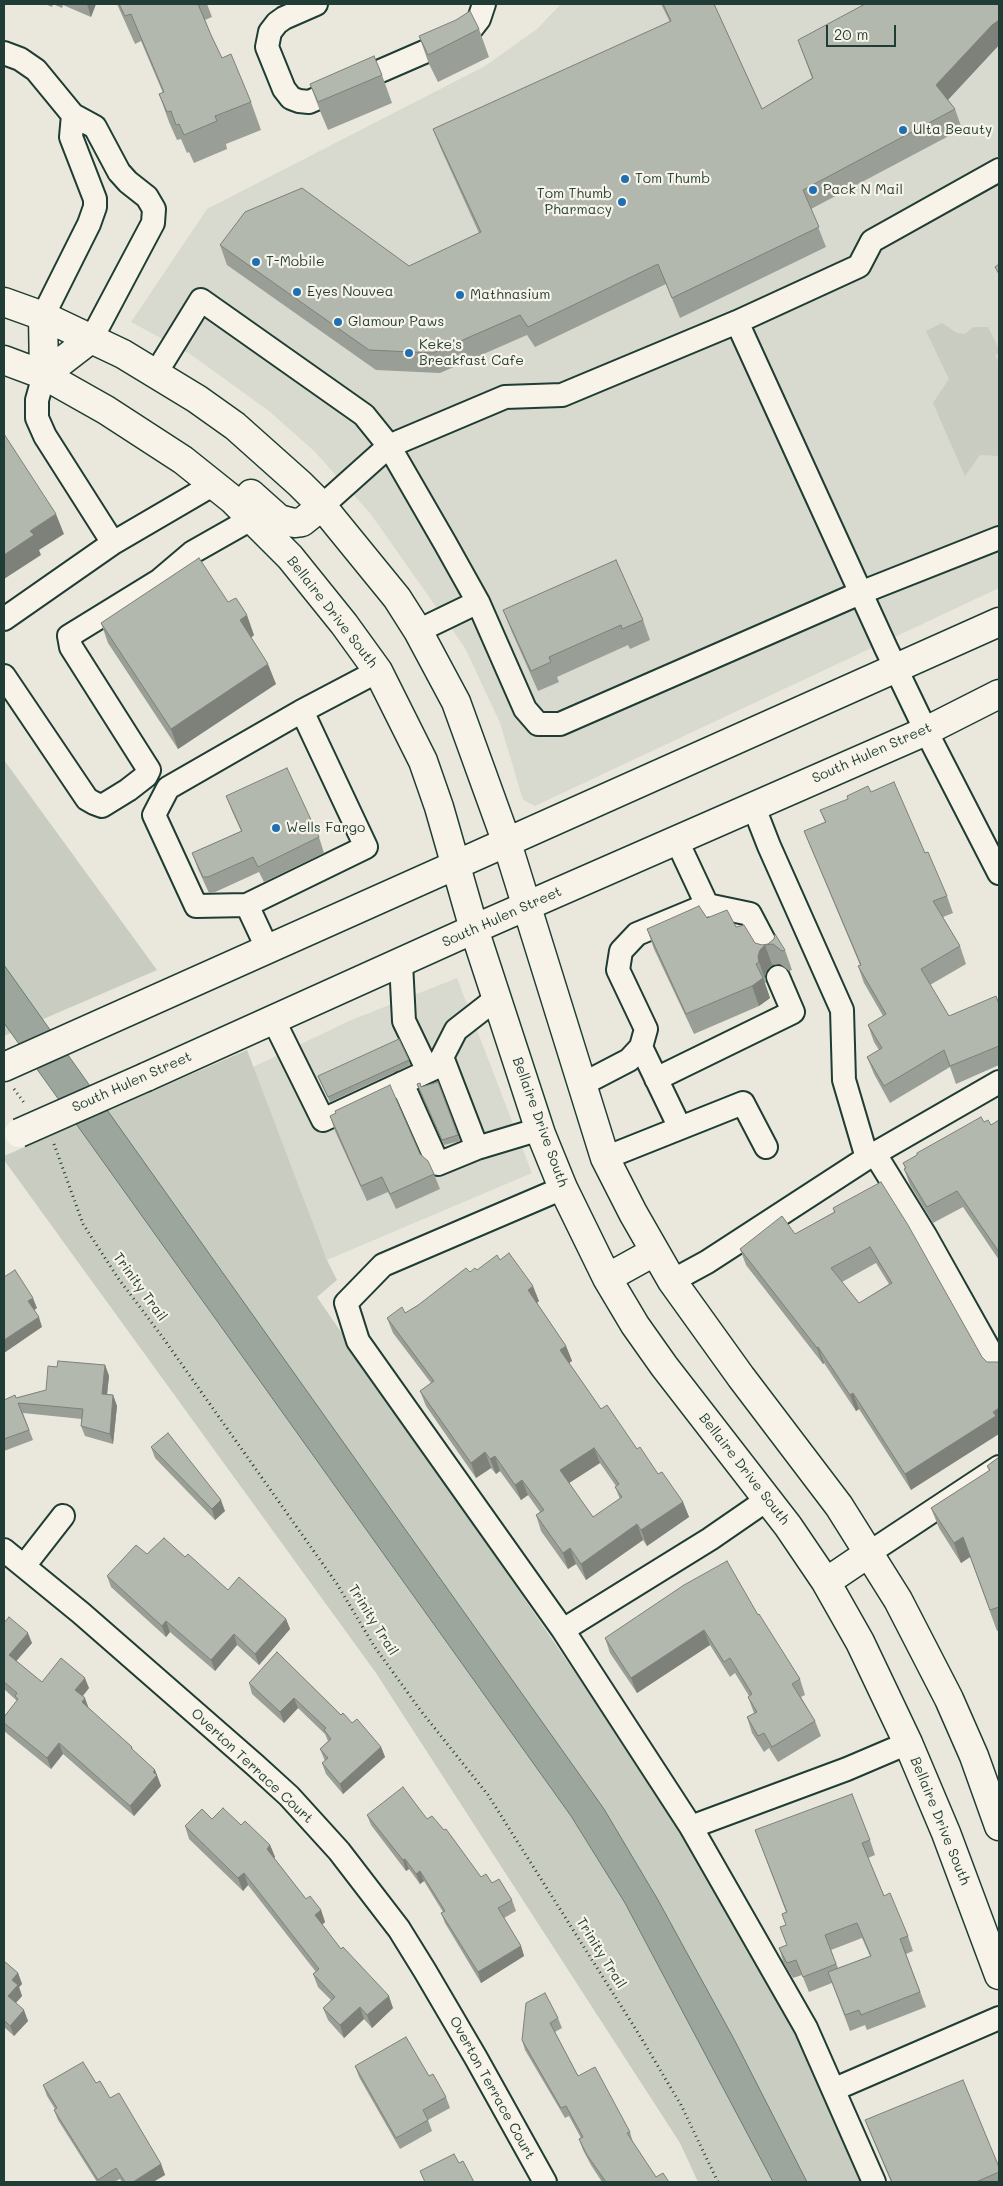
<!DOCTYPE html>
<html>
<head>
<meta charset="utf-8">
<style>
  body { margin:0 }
  #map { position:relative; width:1003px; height:2186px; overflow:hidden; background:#eae8dd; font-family:Mali,sans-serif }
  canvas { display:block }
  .frame { position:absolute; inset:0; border:5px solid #1f3d34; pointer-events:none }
  .scale { position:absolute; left:826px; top:25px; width:70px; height:22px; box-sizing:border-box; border:2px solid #1f3d34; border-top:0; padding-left:6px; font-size:15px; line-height:18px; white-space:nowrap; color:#1f3d34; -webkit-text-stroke:4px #f7f3e8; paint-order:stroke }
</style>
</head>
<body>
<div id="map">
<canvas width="1003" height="2186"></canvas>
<div class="frame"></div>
<div class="scale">20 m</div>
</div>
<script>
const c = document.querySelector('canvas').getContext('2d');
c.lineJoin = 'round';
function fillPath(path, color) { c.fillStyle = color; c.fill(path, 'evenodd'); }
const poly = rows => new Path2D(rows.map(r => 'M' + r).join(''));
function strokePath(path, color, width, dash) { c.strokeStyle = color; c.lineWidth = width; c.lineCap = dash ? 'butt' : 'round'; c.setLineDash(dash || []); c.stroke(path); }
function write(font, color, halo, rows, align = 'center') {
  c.font = font + ' Mali,sans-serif'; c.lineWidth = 4.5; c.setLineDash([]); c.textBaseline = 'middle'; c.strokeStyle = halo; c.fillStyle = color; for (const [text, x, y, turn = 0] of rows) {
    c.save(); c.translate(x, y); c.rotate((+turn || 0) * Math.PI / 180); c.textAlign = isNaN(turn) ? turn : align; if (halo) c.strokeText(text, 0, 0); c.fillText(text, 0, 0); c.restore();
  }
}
const built = poly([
  [561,4,999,4,999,588,535,806,523,800,500,723,465,648,370,513,315,452,269,411,190,354,131,322,207,209,485,66,537,29],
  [457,978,532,1173,327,1260,253,1067,349,1021]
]);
const green = poly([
  [942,323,957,333,965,334,973,327,988,327,999,349,999,353,995,355,999,363,999,456,980,455,965,476,933,403,949,379,926,331],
  [4,760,157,970,4,1036],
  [247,1050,327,1260,337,1280,317,1297,589,1693,674,1821,762,1968,809,2060,861,2182,698,2182,680,2143,376,1673,4,1160,4,1156]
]);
const water = poly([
  [4,965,604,1809,658,1900,735,2041,807,2182,773,2182,625,1903,571,1816,4,1023,4,965]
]);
const path = poly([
  [14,1089,25,1104],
  [54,1144,83,1224,118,1278,161,1335,337,1584,374,1646,421,1711,488,1795,640,2036,681,2105,718,2182]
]);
const minor = poly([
  [316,4,284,18,277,23,270,32,267,47,284,89,291,98,299,101,309,102,461,36,472,28,479,19,484,4],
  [4,53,20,59,36,70,73,115,95,127,119,172,128,182,147,197,154,209,153,223,92,338],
  [43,316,89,224,95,207,95,199,71,137,73,115],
  [737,322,886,648,926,731,999,873],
  [156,373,201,300,364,415,389,446,445,543,478,602,525,709,538,724,560,724,860,593,999,538],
  [44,375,37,400,37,418,45,436,113,543,214,484],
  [322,506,389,446,505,397,562,395,737,322,859,266,872,241,999,170],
  [4,619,113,543],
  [418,631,478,602],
  [4,676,87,799,94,803,102,806,128,790,146,776,149,770,71,647,69,636,160,580,193,552,253,518],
  [302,711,366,847,247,905,196,906,154,815,168,788,302,711,378,671],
  [247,905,268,950],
  [707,905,750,914,770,952],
  [401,963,404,1021,428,1071],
  [273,1019,323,1120,437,1067,456,1030,497,998],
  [641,1047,680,1128],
  [442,1057,477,1148,540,1129],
  [656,1079,793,1012,778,977],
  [402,1083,438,1164,477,1148],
  [581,1085,629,1060,641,1047,646,1029,618,970,621,951,637,934,707,905,677,841],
  [875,1154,925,1235,999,1367],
  [605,1158,743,1103,766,1147],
  [867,1158,999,1082],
  [563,1188,383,1265,346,1303,358,1341,563,1630,691,1827,806,2028,874,2182],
  [672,1281,707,1262,867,1158,844,1080,842,1010,769,846,753,805],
  [4,1550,81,1613,255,1765,289,1796,339,1851,399,1929,425,1971,476,2058,545,2182],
  [869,1553,999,1467],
  [24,1566,63,1516],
  [563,1630,710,1539,768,1499],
  [691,1827,847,1769,908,1743],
  [835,2089,999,2018]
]);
const major = poly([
  [4,302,43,316,123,354,197,399,235,426,300,484,322,506,397,598,418,631,456,702,507,843,605,1158,633,1213,672,1281,741,1377,839,1506,898,1600,949,1699,974,1756,999,1826],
  [43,316,44,375],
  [4,360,44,375,106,410,183,460,233,500,290,557,344,624,378,671,423,761,439,807,474,929,541,1134,563,1188,607,1278,635,1325,664,1366,788,1526,826,1582,860,1642,908,1743,946,1833,999,1975],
  [44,375,92,338],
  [251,494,279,519,294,523,302,522,322,506],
  [4,1067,999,622],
  [146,1077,474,929,926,731,999,694],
  [607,1278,654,1252],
  [826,1582,869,1553]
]);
const majorBridge = poly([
  [19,1133,146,1077]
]);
const wall = poly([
  [45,4,96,4,91,17,63,5,62,8,53,4,52,7],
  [117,4,207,4,212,17,205,20,211,35,222,58,251,102,261,130,226,144,227,149,194,163,189,152,187,153,181,139,177,140,169,122,159,94,163,93,141,41,135,44],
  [661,4,714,4,762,109,812,78,798,40,999,45,948,100,955,109,962,129,811,209,826,247,680,318,666,284,535,347,527,335,440,373,376,370,227,265,220,245,409,266,479,233,441,149,433,129,670,22],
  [479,29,489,57,438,82,429,64,419,36],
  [382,75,392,103,328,130,320,111,310,84],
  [228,602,254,635,251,638,276,684,178,749,108,643,101,623],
  [503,610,643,620,650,640,630,649,628,645,557,677,559,682,538,691,511,630],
  [871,792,925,853,947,896,953,913,943,917,960,946,966,964,930,985,949,1016,999,1004,999,1065,956,1084,950,1067,890,1103,874,1074,867,1057,879,1050,874,1042,868,1025,883,1016,864,983,858,966,860,965,811,848,804,831,825,822,820,810],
  [226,796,319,837,324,853,264,882,259,872,213,893,209,893,198,869,192,853,241,831,232,811],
  [707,918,736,927,755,943,762,945,768,944,774,939,785,950,792,970,789,971,780,964,772,965,767,970,765,976,766,982,765,983,770,998,759,1006,694,1034,654,949,647,929],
  [409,1060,410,1065,330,1102,318,1076],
  [438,1082,460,1141,444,1145,417,1084,421,1087],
  [330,1116,420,1154,434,1174,440,1189,396,1209,388,1192,367,1201,335,1131],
  [999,1120,999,1260,963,1207,933,1223,910,1185,904,1169,905,1168,903,1163,984,1122,991,1125],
  [833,1208,908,1225,911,1490,859,1409,856,1411,824,1363,823,1364,746,1265,740,1249,795,1234,834,1212],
  [876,1263,889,1284,859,1303,842,1282],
  [500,1260,539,1301,537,1303,566,1346,572,1361,569,1363,601,1409,637,1449,658,1474,683,1502,689,1517,647,1546,643,1540,586,1580,576,1564,568,1569,541,1531,536,1515,540,1512,528,1495,521,1500,500,1471,496,1474,491,1468,476,1478,426,1406,420,1391,431,1383,393,1333,387,1318,405,1313,470,1272,477,1270],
  [600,1463,616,1486,615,1487,620,1499,593,1517,569,1483],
  [105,1365,109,1376,107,1394,113,1395,117,1406,113,1444,85,1436,81,1426,82,1419,23,1413,33,1440,4,1451,4,1400,16,1398,46,1390,57,1367],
  [151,1447,225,1511,215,1520,155,1458],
  [999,1457,999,1630,997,1631,970,1557,961,1563,939,1528,931,1508,989,1471,987,1466],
  [147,1554,185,1557,228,1590,286,1619,290,1629,259,1665,237,1645,215,1671,170,1632,166,1637,111,1587,107,1576],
  [758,1615,800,1679,805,1695,801,1697,815,1721,821,1736,778,1762,769,1748,764,1752,752,1733,747,1717,754,1713,748,1697,749,1696,735,1673,730,1677,710,1645,637,1693,610,1653,605,1638],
  [4,1623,32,1643,16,1661,42,1682,89,1688,83,1696,89,1709,132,1747,133,1751,155,1770,161,1786,134,1816,63,1754,51,1769,4,1731,4,1717,17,1701,16,1700,4,1689],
  [277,1652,341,1715,381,1747,385,1757,343,1794,326,1774,322,1763,325,1761,320,1749,328,1741,325,1734,298,1708,284,1723,252,1694,249,1683],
  [367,1815,427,1819,481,1877,492,1883,512,1900,516,1911,504,1918,521,1946,524,1956,481,1983,445,1923,441,1913,443,1912,424,1881,420,1884,409,1869,406,1871,371,1825],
  [212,1819,241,1825,270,1845,275,1857,274,1858,306,1899,321,1910,325,1922,322,1925,341,1949,393,2008,372,2028,364,2019,344,2038,328,2020,323,2008,331,2000,318,1987,313,1974,316,1972,248,1885,243,1891,189,1839,185,1826],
  [755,1830,870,1840,875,1855,868,1858,884,1896,908,1936,913,1951,906,1954,926,2007,867,2030,865,2025,850,2031,832,1983,809,1992,802,1975,793,1978,784,1964,779,1948,787,1945,780,1927,786,1925,782,1914,786,1912],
  [862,1938,870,1956,838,1968,831,1950],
  [4,1961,18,1973,22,1984,19,1987,22,1996,16,2003,28,2021,14,2036,4,2027],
  [558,2018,562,2028,555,2032,578,2076,630,2132,633,2143,656,2177,669,2182,602,2182,591,2165,583,2150,579,2139,581,2138,569,2116,565,2118,525,2050,522,2040],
  [355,2066,446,2097,450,2108,428,2120,432,2131,400,2149,359,2077],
  [96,2083,110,2098,161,2164,165,2175,153,2182,122,2182,120,2179,114,2182,97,2182,58,2120,54,2110,55,2109,47,2096,43,2085],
  [865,2120,999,2167,999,2182,891,2182,871,2135]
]);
const shadedWall = poly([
  [87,4,96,4,91,17],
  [999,20,999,45,943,105,936,85,992,25],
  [56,514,64,534,39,550,41,555,4,579,4,555,30,531],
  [247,615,254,635,247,640,240,620],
  [268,664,276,684,178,749,171,729],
  [765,945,772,965,767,970,765,976,766,982,759,962,758,956,760,950],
  [763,978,770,998,759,1006,752,986],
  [533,1286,539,1301,534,1305,528,1290],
  [33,1298,37,1308,32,1312,28,1301],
  [39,1317,42,1327,4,1353,4,1340],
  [566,1346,572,1361,566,1365,560,1350],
  [818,1347,824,1363,823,1364,817,1348],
  [105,1365,109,1376,106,1404,102,1394],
  [853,1393,859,1409,856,1411,850,1395],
  [113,1395,117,1406,113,1444,110,1434],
  [999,1408,999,1434,911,1490,905,1474],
  [594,1448,600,1463,566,1485,560,1470],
  [485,1452,491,1468,476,1478,471,1463],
  [495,1456,500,1471,496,1474,490,1459],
  [522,1480,528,1495,521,1500,515,1485],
  [221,1500,225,1511,215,1520,212,1509],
  [683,1502,689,1517,647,1546,641,1530],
  [637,1524,643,1540,586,1580,581,1564],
  [963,1537,970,1557,961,1563,954,1543],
  [570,1548,576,1564,568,1569,563,1553],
  [286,1619,290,1629,259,1665,255,1654],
  [166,1621,170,1632,166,1637,162,1626],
  [704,1630,710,1645,637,1693,631,1678],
  [28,1633,32,1643,12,1666,9,1655],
  [234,1634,237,1645,215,1671,211,1660],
  [85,1678,89,1688,79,1700,75,1690],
  [85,1698,89,1709,82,1702],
  [294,1698,298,1708,284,1723,280,1712],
  [59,1743,63,1754,51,1769,47,1758],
  [381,1747,385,1757,343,1794,340,1784],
  [155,1770,161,1786,134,1816,130,1806],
  [270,1845,275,1857,271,1861,267,1849],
  [405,1859,409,1869,406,1871,403,1860],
  [420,1871,424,1881,420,1884,416,1874],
  [244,1873,248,1885,243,1891,238,1878],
  [321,1910,325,1922,319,1927,315,1915],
  [521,1946,524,1956,481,1983,478,1972],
  [18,1973,22,1984,19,1987,22,1996,12,2007,8,1996,12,1980],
  [389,1996,393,2008,372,2028,367,2015],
  [360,2007,364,2019,344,2038,340,2025],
  [24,2010,28,2021,14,2036,10,2026],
  [161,2164,165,2175,153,2182,133,2182]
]);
const building = poly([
  [119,4,198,4,211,35,222,58,231,54,251,102,215,116,217,121,184,135,179,124,176,125,171,111,167,112,159,94,164,92,131,14,125,16,119,4],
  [663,4,714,4,762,109,813,78,798,40,865,4,999,4,999,20,992,25,936,85,955,109,803,190,819,227,672,298,658,264,528,327,520,315,433,353,369,350,220,245,245,212,302,188,409,266,481,232,433,129,671,21,663,4],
  [470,11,479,29,428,55,419,36,456,20,470,11],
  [374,56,382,75,318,102,310,84,374,56],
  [999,264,999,274,995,267,999,264],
  [4,434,56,514,30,531,34,535,4,555,4,434],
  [199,558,228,602,236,598,247,615,240,620,268,664,171,729,101,623,199,558],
  [616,560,643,620,622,629,621,625,549,657,551,662,531,671,503,610,616,560],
  [287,768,319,837,258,867,253,857,208,877,203,877,192,853,242,831,226,796,287,768],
  [894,782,925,853,928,852,947,896,933,901,960,946,921,969,949,1016,996,996,999,1004,999,1046,950,1066,944,1050,884,1086,867,1057,882,1048,868,1025,886,1014,858,966,861,965,804,831,826,822,820,810,848,799,847,796,868,786,871,792,894,782],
  [699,906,707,918,727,910,736,927,744,925,755,943,762,945,768,944,774,939,775,934,785,950,782,951,773,944,765,945,760,950,758,956,759,962,756,964,763,978,752,986,686,1014,647,929,699,906],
  [399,1039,409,1060,328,1097,318,1076,399,1039],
  [438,1082,458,1135,442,1140,417,1084,420,1083,421,1087,438,1082],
  [390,1085,420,1154,428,1161,434,1174,390,1194,382,1177,361,1186,330,1116,336,1113,335,1111,390,1085],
  [981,1117,984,1122,988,1120,991,1125,999,1120,999,1252,957,1191,927,1207,904,1169,906,1168,903,1163,917,1155,917,1153,981,1117],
  [881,1182,908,1225,982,1357,987,1362,999,1362,999,1408,993,1412,996,1416,905,1474,853,1393,850,1395,818,1347,817,1348,740,1249,782,1216,795,1234,835,1212,833,1208,881,1182],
  [870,1247,892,1283,859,1303,831,1268,870,1247],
  [509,1253,533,1286,528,1290,566,1346,560,1350,601,1409,607,1405,637,1449,640,1447,658,1474,662,1472,683,1502,641,1530,637,1524,581,1564,570,1548,563,1553,536,1515,544,1510,522,1480,515,1485,495,1456,490,1459,485,1452,471,1463,420,1391,434,1381,387,1318,402,1307,405,1313,417,1306,466,1268,470,1272,475,1268,477,1270,497,1255,500,1260,509,1253],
  [594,1448,619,1484,615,1487,622,1497,593,1517,560,1470,594,1448],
  [15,1270,33,1298,28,1301,39,1317,4,1340,4,1277,15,1270],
  [58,1361,105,1365,102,1394,113,1395,110,1434,81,1426,83,1409,18,1403,29,1430,4,1439,4,1400,15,1395,16,1398,46,1390,48,1366,57,1367,58,1361],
  [168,1433,221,1500,212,1509,151,1447,168,1433],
  [999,1457,999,1607,990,1610,963,1537,954,1543,931,1508,990,1470,987,1466,999,1457],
  [164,1538,185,1557,188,1554,228,1590,239,1577,286,1619,255,1654,234,1634,211,1660,166,1621,162,1626,107,1576,136,1545,147,1554,164,1538],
  [727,1561,758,1615,759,1614,800,1679,792,1684,815,1721,772,1747,764,1733,758,1736,747,1717,757,1712,748,1697,752,1694,730,1658,724,1662,704,1630,631,1678,605,1638,684,1585,727,1561],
  [9,1617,28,1633,9,1655,42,1682,61,1658,85,1678,75,1690,85,1698,82,1702,132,1747,131,1748,155,1770,153,1772,157,1775,130,1806,59,1743,47,1758,4,1723,4,1717,18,1699,15,1696,17,1693,4,1682,4,1623,9,1617],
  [277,1652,341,1715,343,1713,352,1723,357,1719,381,1747,340,1784,322,1763,328,1758,320,1749,331,1739,324,1730,326,1728,294,1698,280,1712,249,1683,277,1652],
  [403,1787,427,1819,432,1816,444,1830,446,1829,481,1877,486,1874,492,1883,499,1879,512,1900,498,1908,521,1946,478,1972,441,1913,445,1911,420,1871,416,1874,405,1859,403,1860,367,1815,403,1787],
  [852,1794,870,1840,862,1843,884,1896,890,1893,908,1936,900,1939,920,1992,861,2015,859,2010,845,2015,828,1972,871,1956,857,1923,825,1935,836,1964,803,1977,796,1960,787,1963,779,1948,787,1945,780,1927,786,1925,782,1914,787,1912,755,1830,852,1794],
  [223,1808,241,1825,245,1821,270,1845,267,1849,306,1899,310,1896,321,1910,315,1915,341,1949,343,1947,389,1996,367,2015,360,2007,340,2025,323,2008,335,1997,313,1974,319,1969,244,1873,238,1878,185,1826,202,1809,212,1819,223,1808],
  [4,1961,18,1973,12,1980,18,1985,8,1996,24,2010,10,2026,4,2020,4,1961],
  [545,1993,558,2018,550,2023,578,2076,595,2067,630,2132,627,2133,656,2177,663,2173,669,2182,606,2182,587,2155,579,2139,583,2137,566,2106,561,2108,522,2040,526,2003,545,1993],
  [406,2037,429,2076,433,2074,446,2097,423,2110,428,2120,396,2138,355,2066,406,2037],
  [83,2062,96,2083,100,2081,110,2098,119,2093,161,2164,133,2182,125,2182,116,2168,98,2180,54,2110,57,2108,43,2085,83,2062],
  [963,2080,999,2167,999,2172,976,2182,892,2182,865,2120,963,2080],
  [454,2154,459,2163,463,2161,474,2182,425,2182,420,2171,454,2154]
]);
const markers = [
  [903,130,5,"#1f6fb2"],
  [625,179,5,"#1f6fb2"],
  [813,190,5,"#1f6fb2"],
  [622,202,5,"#1f6fb2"],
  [256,262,5,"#1f6fb2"],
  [297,292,5,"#1f6fb2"],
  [460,295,5,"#1f6fb2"],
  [338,322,5,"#1f6fb2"],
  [409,353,5,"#1f6fb2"],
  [276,828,5,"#1f6fb2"]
];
const poiNames = [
  ["Ulta Beauty",913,130],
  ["Tom Thumb",635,179],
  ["Pack N Mail",823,190],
  ["Tom Thumb",612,194,"right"],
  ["Pharmacy",612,210,"right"],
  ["T-Mobile",266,262],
  ["Eyes Nouvea",307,292],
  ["Mathnasium",470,295],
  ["Glamour Paws",348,322],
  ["Keke's",419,345],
  ["Breakfast Cafe",419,361],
  ["Wells Fargo",286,828]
];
const streetNames = [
  ["Bellaire Drive South",332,612,52],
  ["South Hulen Street",872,753,-24],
  ["South Hulen Street",502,917,-24],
  ["South Hulen Street",132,1082,-24],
  ["Bellaire Drive South",540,1122,70],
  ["Trinity Trail",140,1287,54],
  ["Bellaire Drive South",744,1469,52],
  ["Trinity Trail",373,1620,58],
  ["Overton Terrace Court",252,1766,43],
  ["Bellaire Drive South",940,1821,68],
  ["Trinity Trail",601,1953,58],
  ["Overton Terrace Court",492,2088,61]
];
fillPath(built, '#d9dacf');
fillPath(green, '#c8ccc1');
fillPath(water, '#9ca69c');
strokePath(water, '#6a7c72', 1);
strokePath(minor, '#1f3d34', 26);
strokePath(major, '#1f3d34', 31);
strokePath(path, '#1f3d34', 3, [1, 4]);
strokePath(minor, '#f7f3e8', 22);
strokePath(major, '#f7f3e8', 28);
strokePath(majorBridge, '#1f3d34', 31, []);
strokePath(majorBridge, '#f7f3e8', 28);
fillPath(wall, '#999e96');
fillPath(shadedWall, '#7d817a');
fillPath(building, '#b2b8ae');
strokePath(building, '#7d817a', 1);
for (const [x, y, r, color] of markers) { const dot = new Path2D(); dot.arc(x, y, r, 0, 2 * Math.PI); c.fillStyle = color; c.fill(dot); strokePath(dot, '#f7f3e8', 2); }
write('14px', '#1f3d34', '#f7f3e8', poiNames, 'left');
write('14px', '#1f3d34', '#f7f3e8', streetNames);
</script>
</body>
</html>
